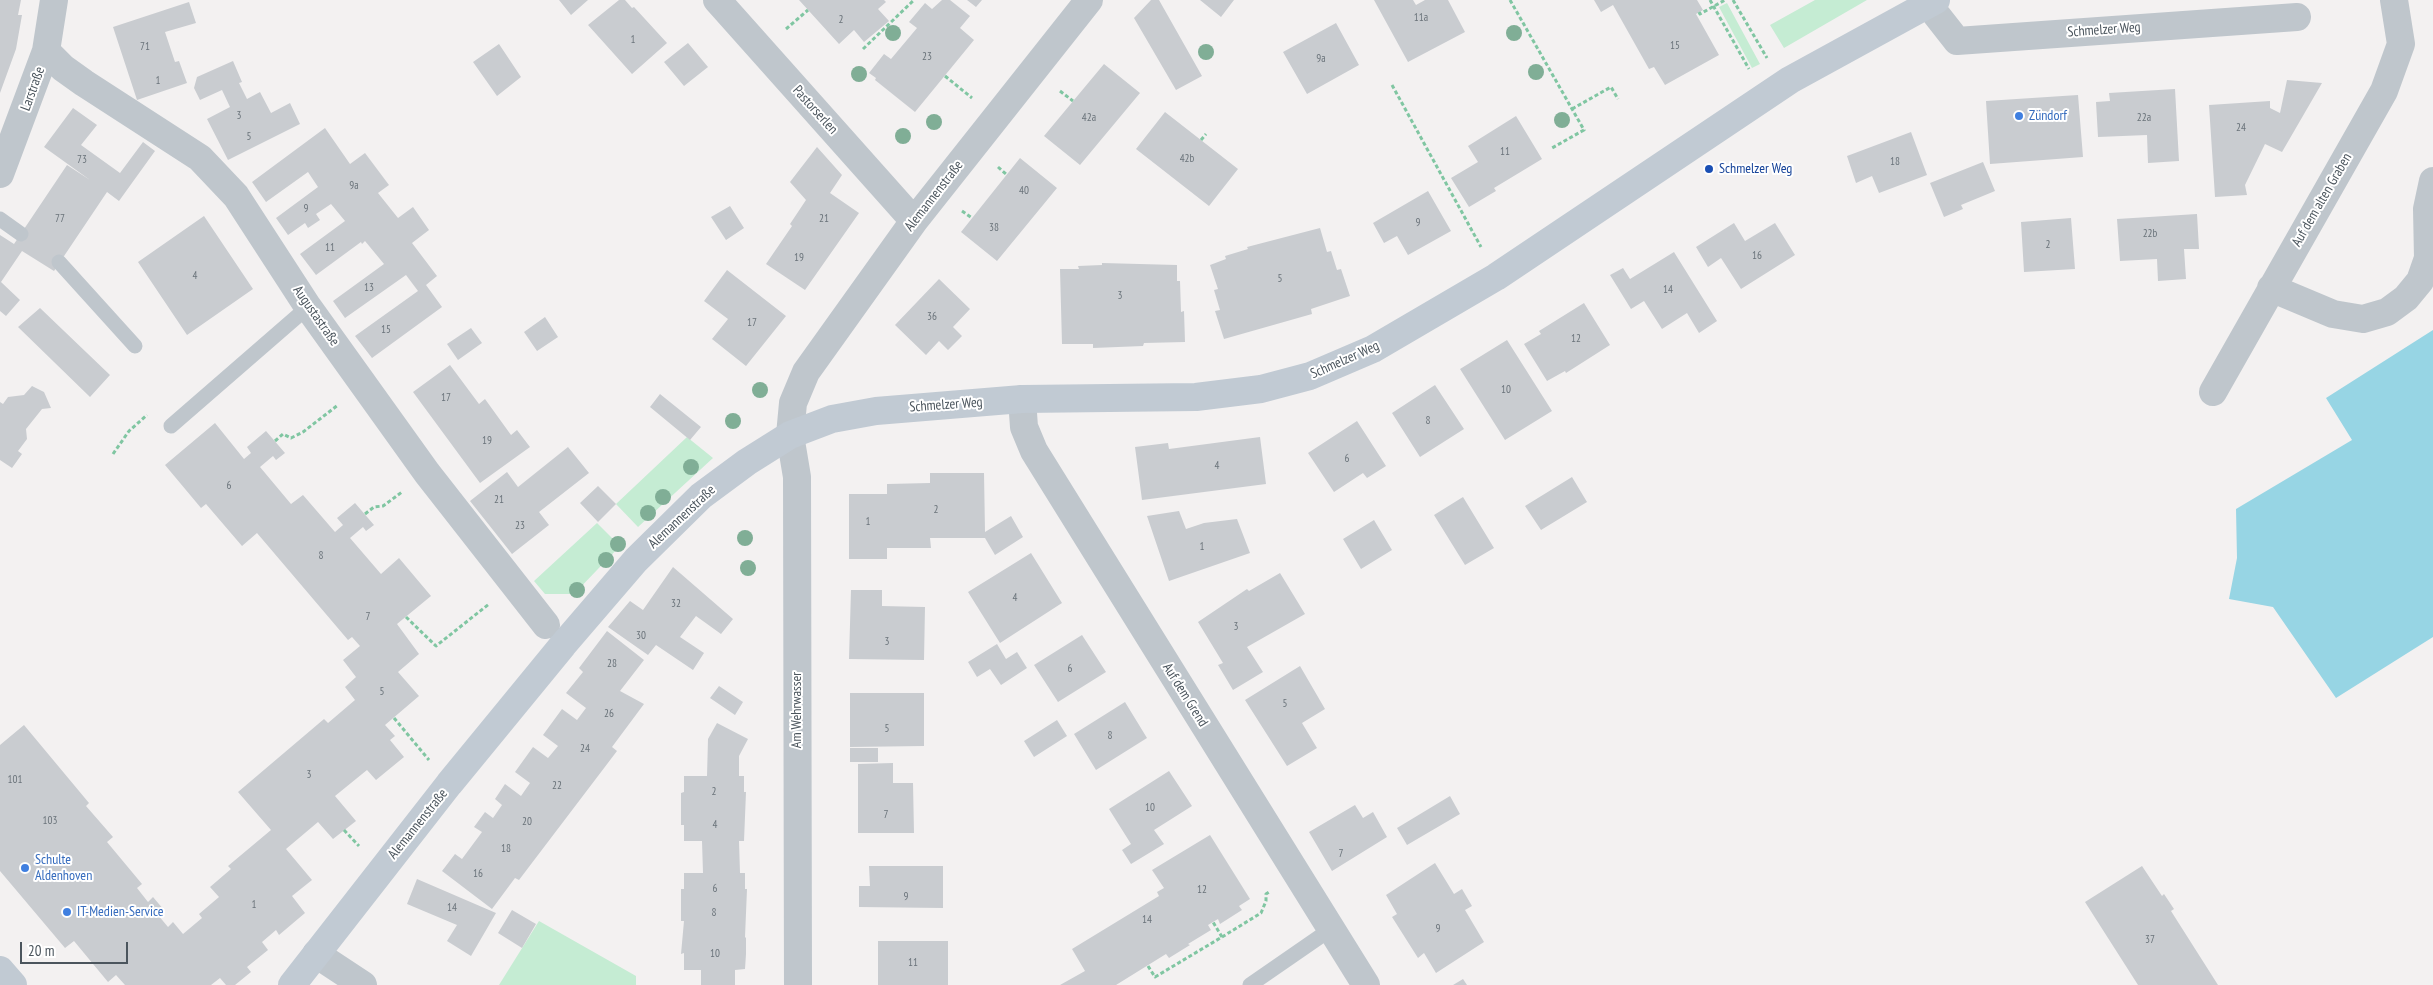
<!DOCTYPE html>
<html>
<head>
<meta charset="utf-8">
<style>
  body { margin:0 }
  #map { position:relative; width:2433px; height:985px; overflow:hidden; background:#f3f1f1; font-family:"PT Sans Narrow",sans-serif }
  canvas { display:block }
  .scale { position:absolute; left:20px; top:942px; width:108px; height:22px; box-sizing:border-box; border:2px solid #4b555d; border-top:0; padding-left:6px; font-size:15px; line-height:18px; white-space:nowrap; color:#4b555d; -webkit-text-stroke:4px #fff; paint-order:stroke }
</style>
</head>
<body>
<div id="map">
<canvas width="2433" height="985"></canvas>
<div class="scale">20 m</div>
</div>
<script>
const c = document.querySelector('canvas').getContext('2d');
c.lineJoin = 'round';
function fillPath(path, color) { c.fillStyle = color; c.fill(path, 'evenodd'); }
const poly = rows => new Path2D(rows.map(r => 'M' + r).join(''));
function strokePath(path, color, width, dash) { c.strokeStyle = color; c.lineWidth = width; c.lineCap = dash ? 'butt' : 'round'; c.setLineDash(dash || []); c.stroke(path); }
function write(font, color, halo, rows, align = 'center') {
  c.font = font + ' "PT Sans Narrow",sans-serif'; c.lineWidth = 4; c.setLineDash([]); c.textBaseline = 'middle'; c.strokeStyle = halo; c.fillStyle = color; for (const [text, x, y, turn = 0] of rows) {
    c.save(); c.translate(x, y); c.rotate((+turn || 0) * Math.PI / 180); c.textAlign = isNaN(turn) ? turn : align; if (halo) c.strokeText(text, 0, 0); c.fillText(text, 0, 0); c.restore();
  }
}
const green = poly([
  [1815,0,1867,0,1784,48,1770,25],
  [1727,3,1760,64,1752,68,1719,7],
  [687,437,713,458,638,527,616,504],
  [597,523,620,546,574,594,545,594,534,581],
  [539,921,636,976,636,985,499,985]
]);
const water = poly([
  [2433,330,2433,637,2336,698,2273,607,2229,599,2237,558,2236,509,2352,440,2326,398]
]);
const building = poly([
  [0,0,21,0,18,15,22,15,16,49,0,93],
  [559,0,588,0,571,15],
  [619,0,625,0,632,8,634,7,667,43,632,74,588,25],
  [799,0,884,0,886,2,878,9,889,21,864,42,854,30,839,44],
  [942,0,950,0,970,16,960,28,974,40,915,112,875,80,876,78,869,73,884,54,891,59,917,28,909,22,925,3,932,9],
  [967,0,982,0,976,7],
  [1151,0,1159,0,1202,76,1176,90,1134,18],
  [1200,0,1234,0,1221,17],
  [1374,0,1413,0,1416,5,1425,0,1448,0,1465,32,1408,62],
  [1594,0,1697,0,1703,10,1696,14,1719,55,1665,85,1654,67,1649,69,1613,5,1601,12],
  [189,2,196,23,165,32,175,62,179,61,187,83,137,100,113,27],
  [1336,23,1359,65,1307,94,1283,52],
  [688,43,708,67,684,86,664,62],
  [499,44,521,77,497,96,473,62],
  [233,61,242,82,239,83,247,99,260,92,271,113,290,103,300,124,228,160,207,119,230,107,222,90,200,100,194,88,197,77],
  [1104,64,1140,93,1080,165,1044,136],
  [2287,80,2322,83,2282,152,2265,144,2245,185,2247,195,2215,197,2209,105,2270,101,2270,108,2280,113],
  [2175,89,2179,161,2148,163,2147,135,2098,137,2096,102,2110,101,2109,93],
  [2078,95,2083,157,1990,164,1986,101],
  [73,108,97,125,81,145,120,173,143,142,155,151,119,201,107,192,54,271,22,251,1,282,20,300,6,316,0,311,0,235,14,244,67,165,90,180,44,147],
  [1165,112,1238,169,1209,206,1136,149],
  [1516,116,1542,159,1494,188,1496,191,1469,207,1451,178,1478,162,1468,146],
  [325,128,350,164,365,153,389,185,378,193,398,218,413,207,429,230,412,243,437,276,426,285,442,307,372,358,355,336,418,291,406,275,345,318,333,301,384,264,365,241,362,244,361,242,316,275,300,254,345,221,331,204,316,214,320,220,308,228,305,223,288,235,276,218,318,187,308,172,266,202,252,182],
  [1911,132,1927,175,1879,193,1872,176,1856,183,1847,156],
  [817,147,842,175,830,193,859,213,805,290,766,264,792,226,790,224,806,200,790,182],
  [1020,158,1057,188,997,261,961,232],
  [1983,162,1995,191,1961,205,1963,209,1944,217,1930,183],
  [1428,191,1451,231,1408,255,1397,236,1384,243,1373,223],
  [730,206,744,228,726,240,711,217],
  [2197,214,2199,249,2184,249,2186,279,2158,281,2157,259,2120,261,2117,219],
  [204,216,253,289,187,335,138,262],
  [2071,218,2075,269,2024,272,2021,222],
  [1734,223,1745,241,1775,223,1795,255,1741,289,1721,258,1708,267,1696,247],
  [1320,228,1327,252,1331,251,1337,270,1341,269,1350,296,1311,309,1312,314,1224,339,1215,311,1220,310,1214,290,1218,289,1210,265,1226,259,1225,256,1248,249,1247,247],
  [1674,252,1717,321,1699,333,1687,313,1662,329,1644,301,1631,309,1610,275,1623,268,1630,279],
  [1102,263,1177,265,1177,281,1180,281,1181,312,1184,311,1185,342,1144,343,1143,346,1093,348,1093,344,1062,344,1060,269,1079,269,1078,266,1102,265],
  [727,270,786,316,746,366,712,339,728,319,704,301],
  [939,279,970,309,953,327,962,336,948,350,939,341,926,355,895,325],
  [1584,303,1610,345,1566,373,1565,371,1547,381,1524,344,1541,334,1539,331],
  [40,308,110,375,90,397,18,327],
  [545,317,558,337,537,351,524,332],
  [471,328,482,343,458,360,447,344],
  [1507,340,1552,411,1505,440,1460,369],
  [450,365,479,404,485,399,511,435,517,430,530,447,480,483,413,392],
  [1435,385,1464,429,1420,457,1392,413],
  [32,386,44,392,51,408,42,409,26,429,27,439,18,451,22,454,12,468,0,460,0,402,3,404,8,397,24,395],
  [660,394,701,427,690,440,650,407],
  [1357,421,1386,466,1367,478,1363,473,1334,492,1308,453],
  [215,423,244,459,251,453,247,447,266,431,285,453,276,460,273,456,260,467,291,504,303,495,335,532,343,525,337,518,355,503,374,525,366,531,363,527,350,538,381,574,399,558,431,596,397,624,419,654,398,672,419,696,385,725,395,736,390,740,404,757,376,780,367,770,335,796,356,821,333,839,318,822,286,849,312,880,292,896,305,913,279,935,276,930,262,942,268,950,247,967,251,972,235,985,226,985,220,978,211,985,125,985,116,975,108,982,74,941,65,948,0,871,0,745,24,725,89,803,86,806,113,837,107,842,142,884,137,888,148,902,153,897,164,910,158,915,168,927,173,922,183,934,202,918,199,914,219,897,210,887,231,869,228,866,271,830,238,792,324,719,328,723,355,700,345,687,356,677,343,660,360,646,352,637,348,640,257,533,242,546,206,504,201,508,165,465],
  [1260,437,1266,484,1142,500,1135,447,1168,443,1169,449],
  [568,447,589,473,539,512,549,525,512,554,470,501,507,472,518,487],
  [930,473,984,473,985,532,1011,516,1023,537,995,555,985,538,930,538,931,548,887,548,887,559,849,559,849,494,887,494,887,484,930,483],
  [1572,477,1587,502,1541,530,1525,506],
  [598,486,616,504,598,522,580,503],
  [1463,497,1494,548,1465,565,1434,515],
  [1179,511,1186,529,1204,523,1237,519,1250,553,1169,581,1147,516],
  [1374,520,1392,550,1361,569,1343,539],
  [1031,553,1062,603,1000,643,968,592],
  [673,567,733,619,721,634,696,616,680,637,704,653,693,670,656,645,648,655,608,627,630,601,643,610],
  [1280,573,1305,614,1247,647,1263,672,1233,690,1218,665,1223,663,1198,622,1247,589,1249,591],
  [851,590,882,590,882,606,925,607,924,660,849,659],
  [607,631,644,660,620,691,644,704,612,747,617,751,519,880,515,878,492,909,442,871,455,854,462,859,482,832,474,827,485,812,493,818,502,805,495,799,505,784,521,796,530,783,515,772,533,747,548,758,558,746,543,735,562,709,577,720,586,708,566,693,583,672,579,668],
  [1082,635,1106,672,1058,702,1034,665],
  [997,644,1006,659,1017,652,1027,668,1001,685,990,669,977,677,968,662],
  [1300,666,1325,709,1302,723,1317,748,1287,766,1245,700],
  [719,686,743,702,735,715,710,698],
  [850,693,924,693,924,746,850,747],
  [1125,702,1147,738,1096,770,1074,734],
  [1057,720,1067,736,1034,757,1024,741],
  [717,723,748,739,739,756,739,776,744,776,744,792,746,792,744,841,739,841,740,873,745,873,745,889,747,889,745,937,746,938,746,954,745,969,735,970,735,985,701,985,701,970,684,970,684,953,681,954,684,921,681,921,681,889,684,889,684,873,703,873,702,841,684,841,684,825,681,825,681,793,684,792,684,776,707,776,708,739],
  [850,748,878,748,878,762,850,762],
  [893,763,893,783,913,783,914,833,858,833,858,764],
  [1169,771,1192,806,1154,830,1164,844,1131,864,1122,850,1131,844,1109,809],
  [1450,796,1460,814,1407,845,1397,828],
  [1355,805,1363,818,1373,812,1387,837,1332,871,1309,832],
  [1210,835,1250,899,1239,906,1242,910,1220,924,1218,919,1208,925,1211,930,1188,944,1190,945,1169,958,1166,954,1116,985,1060,985,1085,971,1072,949,1159,896,1157,892,1164,888,1152,870],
  [1435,863,1454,894,1462,889,1472,906,1465,910,1484,942,1436,973,1424,953,1418,958,1392,917,1397,914,1386,895],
  [869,866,943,866,943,908,859,907,859,886,870,886],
  [2142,866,2162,896,2164,894,2174,909,2171,911,2218,985,2138,985,2085,902],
  [417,879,496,913,471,956,447,941,457,925,407,904],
  [512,910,536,924,522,948,498,933],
  [878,941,948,941,948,985,878,985],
  [1463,979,1467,985,1453,985]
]);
const path = poly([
  [1510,0,1584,130,1552,148],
  [1710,0,1749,69],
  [1733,0,1767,58],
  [1699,12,1700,14,1725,0],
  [786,29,808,10],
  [863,49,914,0],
  [945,76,972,98],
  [1392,85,1481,247],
  [1060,91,1073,101],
  [1572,109,1611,87,1618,99],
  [1201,140,1206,134],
  [998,167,1007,175],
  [962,211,972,218],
  [275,441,283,434,291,438,303,432,338,405],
  [113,454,129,431,147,415],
  [365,514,374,507,383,506,402,492],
  [406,617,436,646,489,604],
  [394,718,429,760],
  [344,830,359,846],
  [1222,937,1261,913,1266,901,1266,894,1269,892],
  [1148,966,1155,977,1222,937,1213,922]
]);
const lane = poly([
  [0,219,21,234],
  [59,262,135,346],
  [171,426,308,307],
  [1250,985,1331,929]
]);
const street = poly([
  [717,0,914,221],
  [1928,4,1957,41,2297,17],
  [46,51,63,68,84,83,200,158,236,196,308,307,427,473,546,625],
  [0,174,46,51,54,0],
  [2271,288,2333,314,2363,319,2387,312,2406,298,2420,281,2428,258,2427,209,2433,181],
  [2213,392,2384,91,2401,44,2394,0],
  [1022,399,1024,427,1034,451,1366,985],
  [316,954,363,985],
  [798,985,797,477,790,435,793,403,806,372,914,221,1089,0]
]);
const secondary = poly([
  [0,970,13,985],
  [292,985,449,784,563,645,636,560,701,496,747,462,790,435,832,419,876,411,1022,399,1196,397,1261,389,1310,376,1373,349,1496,277,1790,80,1936,0]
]);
const trees = [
  [893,33],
  [1514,33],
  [1206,52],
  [1536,72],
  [859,74],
  [1562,120],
  [934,122],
  [903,136],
  [760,390],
  [733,421],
  [691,467],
  [663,497],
  [648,513],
  [745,538],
  [618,544],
  [606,560],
  [748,568],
  [577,590]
];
const markers = [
  [2019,116,5,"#3f7fe0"],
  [1709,169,5,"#1a4fb4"],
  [25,868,5,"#3f7fe0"],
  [67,912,5,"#3f7fe0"]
];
const numberNames = [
  ["11a",1421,18],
  ["2",841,20],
  ["1",633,40],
  ["15",1675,46],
  ["71",145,47],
  ["23",927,57],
  ["9a",1321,59],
  ["1",158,81],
  ["3",239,116],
  ["42a",1089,118],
  ["22a",2144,118],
  ["24",2241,128],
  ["5",249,137],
  ["11",1505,152],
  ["42b",1187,159],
  ["73",82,160],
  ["18",1895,162],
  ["9a",354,186],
  ["40",1024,191],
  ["9",306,209],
  ["77",60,219],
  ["21",824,219],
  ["9",1418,223],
  ["38",994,228],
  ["22b",2150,234],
  ["2",2048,245],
  ["11",330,248],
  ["16",1757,256],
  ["19",799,258],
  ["4",195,276],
  ["5",1280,279],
  ["13",369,288],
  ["14",1668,290],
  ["3",1120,296],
  ["36",932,317],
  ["17",752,323],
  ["15",386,330],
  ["12",1576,339],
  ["10",1506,390],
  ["17",446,398],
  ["8",1428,421],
  ["19",487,441],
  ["6",1347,459],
  ["4",1217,466],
  ["6",229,486],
  ["21",499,500],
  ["2",936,510],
  ["1",868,522],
  ["23",520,526],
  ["1",1202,547],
  ["8",321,556],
  ["4",1015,598],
  ["32",676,604],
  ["7",368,617],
  ["3",1236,627],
  ["30",641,636],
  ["3",887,642],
  ["28",612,664],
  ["6",1070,669],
  ["5",382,692],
  ["5",1285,704],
  ["26",609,714],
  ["5",887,729],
  ["8",1110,736],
  ["24",585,749],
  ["3",309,775],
  ["101",15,780],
  ["22",557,786],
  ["2",714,792],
  ["10",1150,808],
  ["7",886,815],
  ["103",50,821],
  ["20",527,822],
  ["4",715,825],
  ["18",506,849],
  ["7",1341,854],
  ["16",478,874],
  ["6",715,889],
  ["12",1202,890],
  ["9",906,897],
  ["1",254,905],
  ["14",452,908],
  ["8",714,913],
  ["14",1147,920],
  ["9",1438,929],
  ["37",2150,940],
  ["10",715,954],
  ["11",913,963]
];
const streetNames = [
  ["Schmelzer Weg",2104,30,-4],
  ["Larstraße",33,89,-70],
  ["Pastorserlen",815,110,48],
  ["Alemannenstraße",934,196,-52],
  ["Auf dem alten Graben",2322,200,-60],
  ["Augustastraße",316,316,55],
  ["Schmelzer Weg",1345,360,-24],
  ["Schmelzer Weg",946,405,-4],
  ["Alemannenstraße",682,517,-43],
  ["Auf dem Grend",1185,695,58],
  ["Am Wehrwasser",797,710,-90],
  ["Alemannenstraße",418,824,-51]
];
const shopNames = [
  ["Zündorf",2029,116],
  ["Schulte",35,860],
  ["Aldenhoven",35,876],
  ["IT-Medien-Service",77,912]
];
const transitNames = [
  ["Schmelzer Weg",1719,169]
];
fillPath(green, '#c5ecd3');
fillPath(water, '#97d5e4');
fillPath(building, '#c9ccd0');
strokePath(path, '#80c6a2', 3, [4, 2.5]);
strokePath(lane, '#bfc6cc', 15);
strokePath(street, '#bfc6cc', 28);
strokePath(secondary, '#c1cad3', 28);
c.fillStyle = '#80ae96';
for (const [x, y] of trees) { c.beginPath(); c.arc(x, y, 8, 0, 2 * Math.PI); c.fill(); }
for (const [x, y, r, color] of markers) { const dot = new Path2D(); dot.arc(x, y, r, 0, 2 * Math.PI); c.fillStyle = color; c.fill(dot); strokePath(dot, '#fff', 2); }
write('11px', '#6a737a', null, numberNames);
write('14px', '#4b555d', '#fff', streetNames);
write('14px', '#366cbe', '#fff', shopNames, 'left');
write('14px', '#164399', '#fff', transitNames, 'left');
</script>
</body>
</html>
